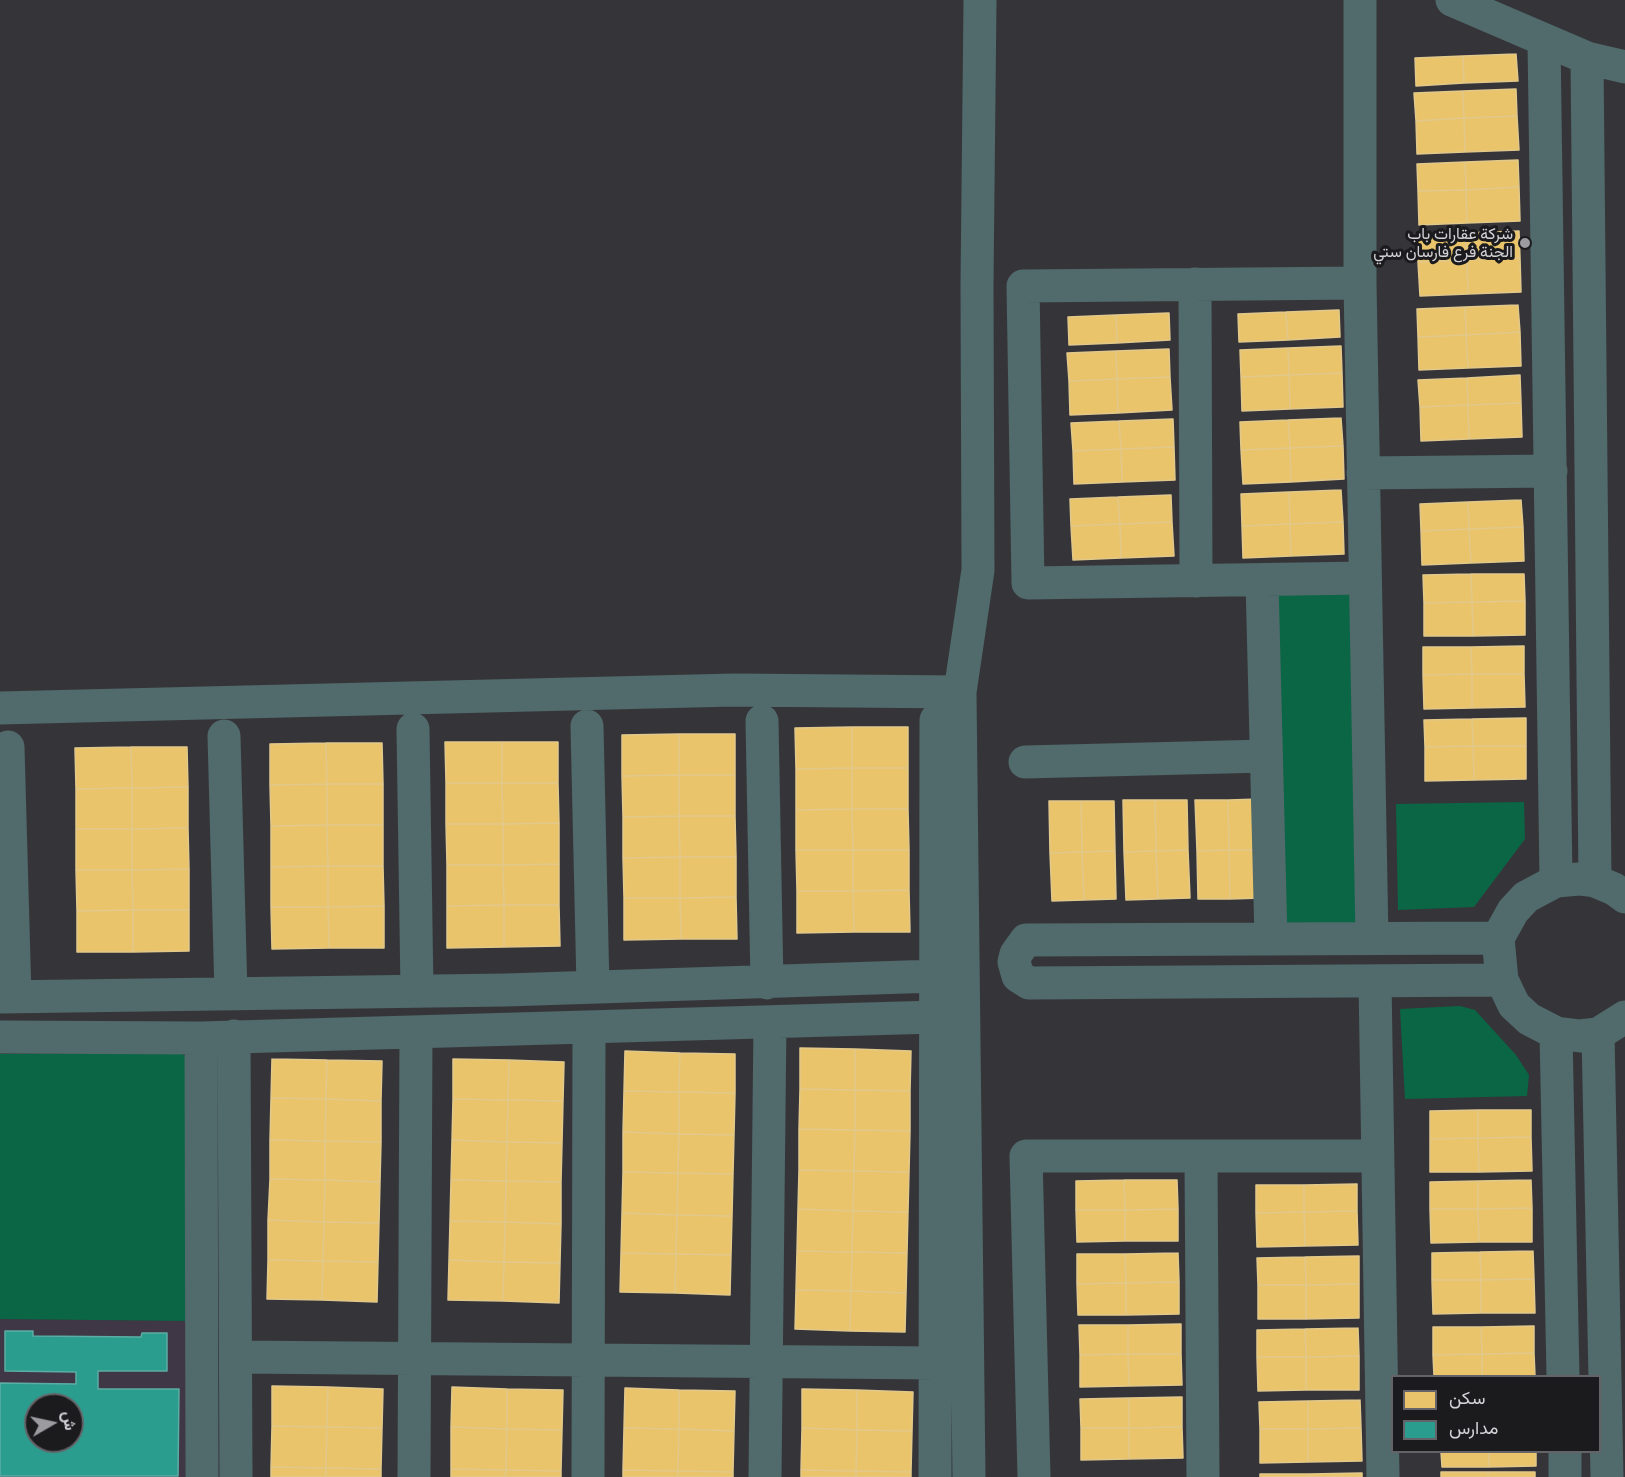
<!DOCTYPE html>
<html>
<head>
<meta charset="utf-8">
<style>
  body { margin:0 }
  #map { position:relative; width:1625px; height:1477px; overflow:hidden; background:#353539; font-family:Merriweather,Vazirmatn,serif }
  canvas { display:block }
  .legend { position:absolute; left:1391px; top:1375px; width:210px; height:78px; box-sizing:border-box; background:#1b1b1e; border:2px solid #646468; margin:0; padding:8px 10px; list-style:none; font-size:18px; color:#d2d2d7 }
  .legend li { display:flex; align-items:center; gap:12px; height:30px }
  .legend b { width:30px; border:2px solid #646468 }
  .north { position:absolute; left:24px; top:1393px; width:60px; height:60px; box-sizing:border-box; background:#1b1b1e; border:2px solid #646468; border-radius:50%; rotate:81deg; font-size:16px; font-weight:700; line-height:24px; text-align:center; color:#d2d2d7 }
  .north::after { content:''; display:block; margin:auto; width:21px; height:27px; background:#9b9ba0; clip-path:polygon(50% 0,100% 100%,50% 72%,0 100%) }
</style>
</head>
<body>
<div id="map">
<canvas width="1625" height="1477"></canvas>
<ul class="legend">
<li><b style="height:16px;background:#e9c46a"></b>سكن</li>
<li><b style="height:16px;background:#2a9d8f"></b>مدارس</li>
</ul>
<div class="north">ش</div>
</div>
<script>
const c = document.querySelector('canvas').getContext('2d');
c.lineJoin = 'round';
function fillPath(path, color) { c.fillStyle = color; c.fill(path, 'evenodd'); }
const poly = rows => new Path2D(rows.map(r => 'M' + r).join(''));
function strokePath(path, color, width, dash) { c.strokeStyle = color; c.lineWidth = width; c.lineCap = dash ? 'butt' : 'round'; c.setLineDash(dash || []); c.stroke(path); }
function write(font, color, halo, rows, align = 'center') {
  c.font = font + ' Merriweather,Vazirmatn,serif'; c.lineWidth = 6; c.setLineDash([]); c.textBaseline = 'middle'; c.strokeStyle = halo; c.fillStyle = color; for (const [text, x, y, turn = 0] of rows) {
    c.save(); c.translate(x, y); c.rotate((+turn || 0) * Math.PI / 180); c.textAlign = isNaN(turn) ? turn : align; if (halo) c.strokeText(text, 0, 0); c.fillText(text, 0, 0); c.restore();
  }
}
const education = poly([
  [0,1319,186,1321,185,1477,0,1477],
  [36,1405,72,1405,72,1441,36,1441]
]);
const green = poly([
  [1348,594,1352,596,1357,923,1285,925,1275,595],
  [1524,802,1525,839,1474,907,1398,910,1396,804],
  [1460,1006,1475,1010,1516,1055,1529,1075,1527,1096,1405,1099,1400,1009],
  [181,1053,185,1056,188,1321,0,1319,0,1054]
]);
const homes = poly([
  [1516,54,1518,81,1464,83,1463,56,1516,54],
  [1463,56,1464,83,1416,86,1415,58,1463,56],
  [1516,89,1517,116,1464,118,1463,91,1516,89],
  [1463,91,1464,118,1416,121,1414,93,1463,91],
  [1517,116,1519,150,1465,152,1464,118,1517,116],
  [1464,118,1465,152,1417,154,1416,121,1464,118],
  [1518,160,1519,187,1466,190,1465,162,1518,160],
  [1465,162,1466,190,1418,191,1417,164,1465,162],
  [1519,187,1520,221,1467,223,1466,190,1519,187],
  [1466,190,1467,223,1419,225,1418,191,1466,190],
  [1519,231,1520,258,1467,260,1465,233,1519,231],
  [1465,233,1467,260,1418,262,1417,235,1465,233],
  [1520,258,1521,292,1468,294,1467,260,1520,258],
  [1467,260,1468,294,1420,296,1418,262,1467,260],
  [1518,305,1520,332,1466,335,1465,307,1518,305],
  [1465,307,1466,335,1418,337,1417,309,1465,307],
  [1339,310,1340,337,1288,340,1286,312,1339,310],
  [1286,312,1288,340,1239,342,1238,314,1286,312],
  [1169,313,1170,340,1117,343,1116,315,1169,313],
  [1116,315,1117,343,1069,345,1068,317,1116,315],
  [1520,332,1521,366,1468,368,1466,335,1520,332],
  [1466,335,1468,368,1419,370,1418,337,1466,335],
  [1341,346,1342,373,1289,375,1288,348,1341,346],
  [1288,348,1289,375,1241,377,1240,350,1288,348],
  [1169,349,1170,377,1117,379,1116,351,1169,349],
  [1116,351,1117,379,1069,381,1067,353,1116,351],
  [1342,373,1343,407,1290,409,1289,375,1342,373],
  [1289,375,1290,409,1242,411,1241,377,1289,375],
  [1520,375,1521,403,1468,405,1467,378,1520,375],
  [1170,377,1172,410,1118,413,1117,379,1170,377],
  [1467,378,1468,405,1420,407,1418,380,1467,378],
  [1117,379,1118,413,1070,415,1069,381,1117,379],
  [1521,403,1522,437,1469,439,1468,405,1521,403],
  [1468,405,1469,439,1421,441,1420,407,1468,405],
  [1341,418,1343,446,1290,448,1288,420,1341,418],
  [1173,419,1174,447,1121,449,1119,421,1173,419],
  [1288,420,1290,448,1241,450,1240,422,1288,420],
  [1119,421,1121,449,1073,451,1071,423,1119,421],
  [1343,446,1344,479,1291,482,1290,448,1343,446],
  [1174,447,1175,480,1122,482,1121,449,1174,447],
  [1290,448,1291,482,1243,484,1241,450,1290,448],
  [1121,449,1122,482,1074,484,1073,451,1121,449],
  [1341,490,1343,522,1290,524,1289,492,1341,490],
  [1289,492,1290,524,1242,526,1241,494,1289,492],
  [1171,495,1172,522,1120,524,1118,497,1171,495],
  [1118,497,1120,524,1071,526,1070,499,1118,497],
  [1521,500,1523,527,1469,529,1468,502,1521,500],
  [1468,502,1469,529,1421,531,1420,504,1468,502],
  [1172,522,1174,556,1121,558,1120,524,1172,522],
  [1343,522,1344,554,1291,556,1290,524,1343,522],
  [1120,524,1121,558,1073,560,1071,526,1120,524],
  [1290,524,1291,556,1243,558,1242,526,1290,524],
  [1523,527,1524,561,1471,563,1469,529,1523,527],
  [1469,529,1471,563,1422,565,1421,531,1469,529],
  [1471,574,1524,574,1525,601,1472,602,1471,574],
  [1471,574,1472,602,1424,603,1423,575,1471,574],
  [1525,601,1525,635,1473,636,1472,602,1525,601],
  [1472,602,1473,636,1424,636,1424,603,1472,602],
  [1524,646,1524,674,1472,674,1471,647,1524,646],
  [1423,647,1471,647,1472,674,1423,675,1423,647],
  [1472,674,1472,708,1424,709,1423,675,1472,674],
  [1472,674,1524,674,1525,707,1472,708,1472,674],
  [1526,718,1526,746,1473,746,1472,719,1526,718],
  [1472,719,1473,746,1425,747,1424,720,1472,719],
  [852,727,852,768,796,769,795,728,852,727],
  [852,727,908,727,908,768,852,768,852,727],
  [679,734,679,775,622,776,622,735,679,734],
  [679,734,735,734,735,775,679,775,679,734],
  [445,742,502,742,502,783,446,783,445,742],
  [502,742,558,742,558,783,502,783,502,742],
  [326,743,327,784,270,785,270,744,326,743],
  [326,743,382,743,383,784,327,784,326,743],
  [1473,746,1474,780,1425,781,1425,747,1473,746],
  [1473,746,1526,746,1526,779,1474,780,1473,746],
  [131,747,132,788,76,789,75,748,131,747],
  [131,747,187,747,188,787,132,788,131,747],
  [852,768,908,768,908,809,852,809,852,768],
  [852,768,852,809,796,810,796,769,852,768],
  [679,775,679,816,623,817,622,776,679,775],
  [679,775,735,775,735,816,679,816,679,775],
  [446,783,502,783,503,824,446,824,446,783],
  [502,783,558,783,559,823,503,824,502,783],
  [327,784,327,825,271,826,270,785,327,784],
  [327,784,383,784,383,825,327,825,327,784],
  [188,787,188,828,132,829,132,788,188,787],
  [132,788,132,829,76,829,76,789,132,788],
  [1260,799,1261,850,1229,850,1228,800,1260,799],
  [1123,800,1155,800,1156,851,1124,852,1123,800],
  [1155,800,1187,800,1188,850,1156,851,1155,800],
  [1195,800,1228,800,1229,850,1197,851,1195,800],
  [1049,801,1081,801,1082,852,1050,853,1049,801],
  [1081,801,1114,801,1115,851,1082,852,1081,801],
  [852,809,853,850,796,850,796,810,852,809],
  [852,809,908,809,909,850,853,850,852,809],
  [679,816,680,857,623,858,623,817,679,816],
  [679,816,735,816,736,857,680,857,679,816],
  [559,823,559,864,503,865,503,824,559,823],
  [446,824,503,824,503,865,447,865,446,824],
  [327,825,328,866,271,867,271,826,327,825],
  [327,825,383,825,383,866,328,866,327,825],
  [188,828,189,869,132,870,132,829,188,828],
  [76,829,132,829,132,870,76,870,76,829],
  [796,850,853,850,853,891,797,891,796,850],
  [853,850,909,850,909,890,853,891,853,850],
  [1188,850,1190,898,1158,899,1156,851,1188,850],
  [1229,850,1230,899,1198,899,1197,851,1229,850],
  [1229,850,1261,850,1262,898,1230,899,1229,850],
  [1115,851,1116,899,1084,900,1082,852,1115,851],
  [1156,851,1158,899,1126,900,1124,852,1156,851],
  [1082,852,1084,900,1052,901,1050,853,1082,852],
  [680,857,680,898,624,898,623,858,680,857],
  [680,857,736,857,736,897,680,898,680,857],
  [559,864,559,905,504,905,503,865,559,864],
  [447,865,503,865,504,905,447,906,447,865],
  [328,866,328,907,271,907,271,867,328,866],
  [328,866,383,866,384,906,328,907,328,866],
  [189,869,189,910,133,910,132,870,189,869],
  [76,870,132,870,133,910,77,911,76,870],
  [909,890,910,932,854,932,853,891,909,890],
  [797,891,853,891,854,932,797,933,797,891],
  [736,897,737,939,681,939,680,898,736,897],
  [624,898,680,898,681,939,624,940,624,898],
  [504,905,559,905,560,946,504,947,504,905],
  [504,905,504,947,447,948,447,906,504,905],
  [384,906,384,948,329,948,328,907,384,906],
  [271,907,328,907,329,948,272,949,271,907],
  [133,910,189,910,189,951,133,952,133,910],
  [133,910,133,952,77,952,77,911,133,910],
  [800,1048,855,1049,855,1090,800,1089,800,1048],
  [855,1049,911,1051,910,1091,855,1090,855,1049],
  [625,1051,680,1053,679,1092,624,1091,625,1051],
  [680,1053,735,1054,735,1093,679,1092,680,1053],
  [272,1059,327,1060,326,1099,271,1098,272,1059],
  [453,1059,509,1060,508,1100,453,1099,453,1059],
  [327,1060,382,1061,381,1101,326,1099,327,1060],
  [509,1060,564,1062,563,1101,508,1100,509,1060],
  [800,1089,855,1090,855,1130,799,1129,800,1089],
  [855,1090,910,1091,910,1131,855,1130,855,1090],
  [624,1091,679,1092,679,1134,623,1132,624,1091],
  [679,1092,735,1093,734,1135,679,1134,679,1092],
  [271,1098,326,1099,325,1141,270,1140,271,1098],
  [326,1099,381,1101,381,1142,325,1141,326,1099],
  [453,1099,508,1100,507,1142,452,1140,453,1099],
  [508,1100,563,1101,562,1143,507,1142,508,1100],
  [1478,1110,1531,1110,1531,1137,1478,1138,1478,1110],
  [1478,1110,1478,1138,1430,1139,1430,1111,1478,1110],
  [799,1129,855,1130,854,1171,799,1170,799,1129],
  [855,1130,910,1131,909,1172,854,1171,855,1130],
  [623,1132,679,1134,678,1173,623,1172,623,1132],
  [679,1134,734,1135,733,1174,678,1173,679,1134],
  [1531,1137,1532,1171,1479,1172,1478,1138,1531,1137],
  [1478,1138,1479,1172,1430,1172,1430,1139,1478,1138],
  [270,1140,325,1141,325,1180,270,1179,270,1140],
  [452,1140,507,1142,506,1181,451,1180,452,1140],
  [325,1141,381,1142,380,1182,325,1180,325,1141],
  [507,1142,562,1143,561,1182,506,1181,507,1142],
  [799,1170,854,1171,853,1211,798,1209,799,1170],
  [854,1171,909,1172,908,1212,853,1211,854,1171],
  [623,1172,678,1173,677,1215,622,1213,623,1172],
  [678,1173,733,1174,732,1216,677,1215,678,1173],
  [270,1179,325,1180,324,1222,268,1220,270,1179],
  [325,1180,380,1182,379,1223,324,1222,325,1180],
  [451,1180,506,1181,505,1222,450,1221,451,1180],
  [1124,1180,1177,1180,1178,1209,1125,1210,1124,1180],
  [1124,1180,1125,1210,1076,1210,1076,1181,1124,1180],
  [1531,1180,1532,1208,1478,1209,1478,1181,1531,1180],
  [506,1181,561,1182,561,1224,505,1222,506,1181],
  [1478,1181,1478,1209,1430,1209,1430,1182,1478,1181],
  [1357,1184,1357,1211,1304,1212,1304,1185,1357,1184],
  [1256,1185,1304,1185,1304,1212,1256,1213,1256,1185],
  [1532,1208,1532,1242,1479,1242,1478,1209,1532,1208],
  [798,1209,853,1211,852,1252,797,1251,798,1209],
  [1178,1209,1178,1241,1125,1241,1125,1210,1178,1209],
  [1430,1209,1478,1209,1479,1242,1431,1243,1430,1209],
  [1076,1210,1125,1210,1125,1241,1077,1242,1076,1210],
  [853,1211,908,1212,907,1253,852,1252,853,1211],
  [1357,1211,1358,1245,1305,1246,1304,1212,1357,1211],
  [1304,1212,1305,1246,1257,1247,1256,1213,1304,1212],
  [622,1213,677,1215,676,1254,621,1253,622,1213],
  [677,1215,732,1216,731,1255,676,1254,677,1215],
  [268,1220,324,1222,323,1261,268,1260,268,1220],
  [450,1221,505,1222,504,1262,449,1260,450,1221],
  [324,1222,379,1223,378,1262,323,1261,324,1222],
  [505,1222,561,1224,560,1263,504,1262,505,1222],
  [797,1251,852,1252,851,1291,796,1290,797,1251],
  [1533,1251,1534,1279,1481,1280,1480,1252,1533,1251],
  [852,1252,907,1253,906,1293,851,1291,852,1252],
  [1480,1252,1481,1280,1432,1280,1432,1253,1480,1252],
  [621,1253,676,1254,675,1293,620,1292,621,1253],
  [1178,1253,1179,1282,1126,1283,1125,1254,1178,1253],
  [676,1254,731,1255,730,1295,675,1293,676,1254],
  [1077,1254,1125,1254,1126,1283,1077,1284,1077,1254],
  [1359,1256,1359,1284,1306,1285,1305,1257,1359,1256],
  [1305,1257,1306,1285,1258,1285,1257,1258,1305,1257],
  [268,1260,323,1261,322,1300,267,1299,268,1260],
  [449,1260,504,1262,503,1301,448,1300,449,1260],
  [323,1261,378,1262,377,1302,322,1300,323,1261],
  [504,1262,560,1263,559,1303,503,1301,504,1262],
  [1534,1279,1535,1313,1481,1313,1481,1280,1534,1279],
  [1432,1280,1481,1280,1481,1313,1433,1314,1432,1280],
  [1179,1282,1179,1314,1126,1315,1126,1283,1179,1282],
  [1126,1283,1126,1315,1078,1315,1077,1284,1126,1283],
  [1359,1284,1359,1318,1306,1319,1306,1285,1359,1284],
  [1258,1285,1306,1285,1306,1319,1258,1319,1258,1285],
  [796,1290,851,1291,850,1331,795,1329,796,1290],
  [851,1291,906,1293,905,1332,850,1331,851,1291],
  [1181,1324,1181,1354,1128,1354,1128,1325,1181,1324],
  [1079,1325,1128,1325,1128,1354,1080,1355,1079,1325],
  [1534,1326,1534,1353,1482,1354,1481,1327,1534,1326],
  [1433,1327,1481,1327,1482,1354,1433,1355,1433,1327],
  [1358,1328,1359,1356,1306,1357,1305,1329,1358,1328],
  [1305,1329,1306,1357,1257,1357,1257,1330,1305,1329],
  [1534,1353,1535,1376,1482,1376,1482,1354,1534,1353],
  [1128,1354,1129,1386,1080,1387,1080,1355,1128,1354],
  [1128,1354,1181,1354,1182,1385,1129,1386,1128,1354],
  [1482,1354,1482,1376,1434,1376,1433,1355,1482,1354],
  [1359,1356,1359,1390,1306,1390,1306,1357,1359,1356],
  [1257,1357,1306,1357,1306,1390,1258,1391,1257,1357],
  [272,1386,328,1387,327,1427,272,1426,272,1386],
  [328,1387,383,1389,382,1428,327,1427,328,1387],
  [452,1387,507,1389,507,1429,451,1427,452,1387],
  [625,1388,679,1390,679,1429,624,1428,625,1388],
  [507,1389,563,1390,562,1430,507,1429,507,1389],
  [802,1389,857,1390,857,1430,802,1428,802,1389],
  [679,1390,735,1391,734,1431,679,1429,679,1390],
  [857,1390,913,1392,912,1431,857,1430,857,1390],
  [1182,1397,1182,1427,1129,1428,1129,1398,1182,1397],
  [1129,1398,1129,1428,1081,1428,1080,1399,1129,1398],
  [1360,1400,1361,1428,1308,1429,1308,1401,1360,1400],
  [1308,1401,1308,1429,1260,1429,1259,1402,1308,1401],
  [272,1426,327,1427,326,1468,271,1467,272,1426],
  [327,1427,382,1428,381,1469,326,1468,327,1427],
  [451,1427,507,1429,506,1470,451,1469,451,1427],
  [1182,1427,1183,1458,1129,1459,1129,1428,1182,1427],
  [624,1428,679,1429,678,1471,623,1470,624,1428],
  [802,1428,857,1430,856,1471,801,1470,802,1428],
  [1081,1428,1129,1428,1129,1459,1081,1460,1081,1428],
  [1361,1428,1362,1461,1308,1462,1308,1429,1361,1428],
  [507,1429,562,1430,561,1471,506,1470,507,1429],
  [679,1429,734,1431,733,1472,678,1471,679,1429],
  [1260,1429,1308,1429,1308,1462,1260,1463,1260,1429],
  [857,1430,912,1431,911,1472,856,1471,857,1430],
  [1441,1452,1489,1452,1489,1467,1442,1467,1441,1452],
  [1489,1452,1536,1452,1536,1466,1489,1467,1489,1452],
  [271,1467,326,1468,326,1477,271,1477,271,1467],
  [326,1468,381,1469,381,1477,326,1477,326,1468],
  [451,1469,506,1470,505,1477,451,1477,451,1469],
  [506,1470,561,1471,561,1477,505,1477,506,1470],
  [623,1470,678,1471,678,1477,623,1477,623,1470],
  [801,1470,856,1471,856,1477,801,1477,801,1470],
  [678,1471,733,1472,733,1477,678,1477,678,1471],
  [856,1471,911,1472,911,1477,856,1477,856,1471],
  [1441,1472,1488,1472,1488,1477,1441,1477,1441,1472],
  [1488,1472,1535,1472,1535,1477,1488,1477,1488,1472],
  [1362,1473,1362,1477,1309,1477,1309,1474,1362,1473],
  [1260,1474,1309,1474,1309,1477,1260,1477,1260,1474]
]);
const schools = poly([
  [5,1331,33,1331,33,1336,141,1337,142,1333,167,1333,167,1371,98,1371,98,1389,179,1389,178,1476,0,1476,0,1383,76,1384,76,1372,5,1371,5,1331],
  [36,1405,72,1405,72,1441,36,1441,36,1405]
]);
const minor = poly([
  [1360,0,1360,283,1372,938],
  [1452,0,1587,58,1625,67],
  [1544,41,1556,881],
  [1587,58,1595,881],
  [1360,283,1023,286,1028,583,1365,578],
  [1195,284,1196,581],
  [1363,473,1551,471],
  [1262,581,1271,939],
  [0,708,734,690,960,692],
  [762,721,767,983],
  [587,726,593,987],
  [413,729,417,991],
  [224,736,231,994],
  [8,747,15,997],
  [1025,762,1266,756],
  [1625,897,1614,889,1595,881,1579,879,1556,881,1526,897,1513,911,1498,938,1502,980,1514,1005,1529,1019,1556,1033,1580,1036,1598,1034,1625,1017],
  [1498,938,1026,940,1016,954,1014,962,1018,976,1029,983,1502,980],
  [1375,981,1383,1477],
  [0,997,506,990,936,976],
  [1556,1033,1563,1376],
  [1598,1034,1607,1477],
  [234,1036,236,1477],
  [0,1037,201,1038,936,1017],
  [201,1038,202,1477],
  [1201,1157,1203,1477],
  [237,1357,936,1363],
  [1565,1452,1565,1477],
  [414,1477,416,1032],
  [588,1477,589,1027],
  [765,1477,770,1022],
  [935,1477,936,720],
  [969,1477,960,692,978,570,977,285,980,0],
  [1034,1477,1026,1156,1377,1156]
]);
const markers = [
  [1525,243,6,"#9b9ba0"]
];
const poiNames = [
  ["شرکة عقارات باب",1513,234],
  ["الجنة فرع فارسان ستي",1513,252]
];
fillPath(education, '#3f3745');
fillPath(green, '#0b6645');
fillPath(homes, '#e9c46a');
strokePath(homes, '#e2c88b', 1.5);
fillPath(schools, '#2a9d8f');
strokePath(schools, '#5cada5', 1.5);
strokePath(minor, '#516a6c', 33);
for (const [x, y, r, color] of markers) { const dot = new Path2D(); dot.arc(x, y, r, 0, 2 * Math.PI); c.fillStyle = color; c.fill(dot); strokePath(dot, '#1b1b1e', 2); }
write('16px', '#d2d2d7', '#1b1b1e', poiNames, 'right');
</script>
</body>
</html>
